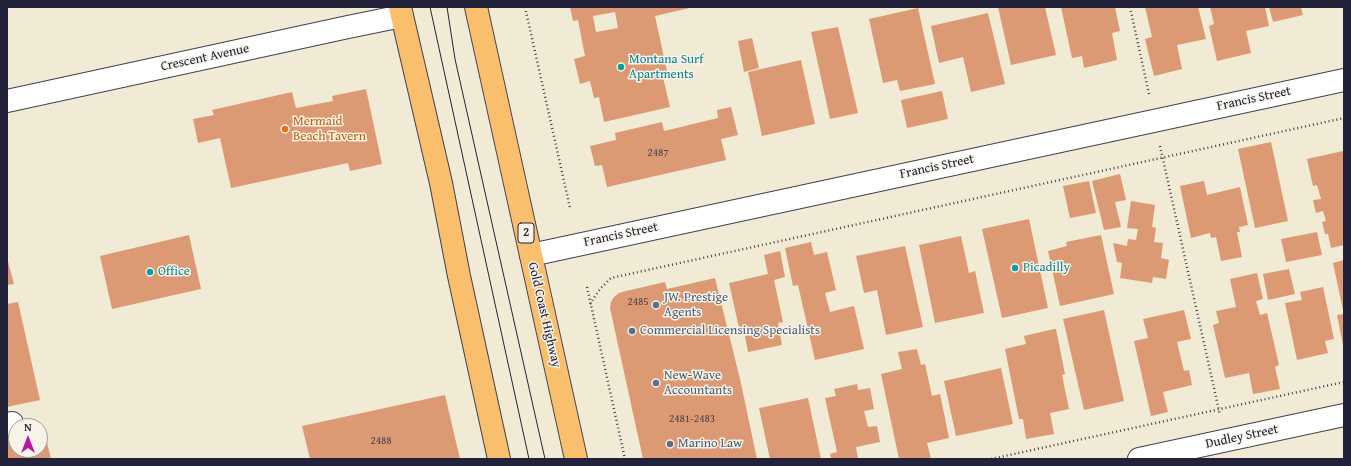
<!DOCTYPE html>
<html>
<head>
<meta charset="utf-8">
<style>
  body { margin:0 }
  #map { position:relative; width:1351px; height:466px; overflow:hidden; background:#f1ead4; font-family:"Gentium Book Plus",serif }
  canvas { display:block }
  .frame { position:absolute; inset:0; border:8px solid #22223b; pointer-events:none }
  .north { position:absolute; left:8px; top:418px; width:40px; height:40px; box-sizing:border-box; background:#f7f3e8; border:1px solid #a29fa3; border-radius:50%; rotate:0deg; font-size:11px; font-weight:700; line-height:16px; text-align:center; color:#22223b }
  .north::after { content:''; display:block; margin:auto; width:14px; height:18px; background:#b5179e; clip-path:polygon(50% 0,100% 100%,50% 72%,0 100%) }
</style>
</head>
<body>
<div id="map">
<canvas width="1351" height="466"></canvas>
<div class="frame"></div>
<div class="north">N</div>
</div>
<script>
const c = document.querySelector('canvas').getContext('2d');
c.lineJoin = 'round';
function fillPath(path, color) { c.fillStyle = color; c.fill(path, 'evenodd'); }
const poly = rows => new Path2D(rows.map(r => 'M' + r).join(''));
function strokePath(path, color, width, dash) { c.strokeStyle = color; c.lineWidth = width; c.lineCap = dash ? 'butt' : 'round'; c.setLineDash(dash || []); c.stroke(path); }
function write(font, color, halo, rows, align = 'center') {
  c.font = font + ' "Gentium Book Plus",serif'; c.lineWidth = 3; c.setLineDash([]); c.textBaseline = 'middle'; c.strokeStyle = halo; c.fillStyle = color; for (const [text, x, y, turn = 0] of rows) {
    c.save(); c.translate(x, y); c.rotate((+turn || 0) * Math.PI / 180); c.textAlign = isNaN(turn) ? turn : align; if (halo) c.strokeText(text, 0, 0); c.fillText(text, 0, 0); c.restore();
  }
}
const building = poly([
  [570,7,694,7,655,16,668,76,663,77,670,107,604,122,599,97,594,98,590,81,580,84,574,59,585,56,578,20,573,21],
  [615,12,618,28,596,32,593,16],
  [998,7,1045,7,1056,55,1011,65],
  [1061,7,1115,7,1120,31,1112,33,1117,60,1084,68,1082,56,1072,58],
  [1145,7,1198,7,1206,39,1177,45,1182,69,1154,76,1145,39,1152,37],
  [1210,7,1265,7,1269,26,1246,31,1251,53,1217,61,1209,26,1214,24],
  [1269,7,1301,7,1303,15,1273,22],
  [918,8,935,84,900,91,897,80,883,83,869,19],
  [988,13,1005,84,971,92,963,57,939,63,931,26],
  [838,27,858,113,830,119,811,32],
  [752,38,759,68,744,72,738,41],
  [801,60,815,124,762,136,748,72],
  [366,89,382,164,350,171,348,163,231,188,220,138,198,143,193,119,214,115,212,110,292,92,296,108,333,101,332,96],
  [942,91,948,119,907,128,901,100],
  [731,107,738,135,721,139,726,160,607,187,602,165,595,166,590,146,616,140,615,133,662,122,664,131,718,118,717,110],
  [1271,142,1288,221,1255,228,1238,149],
  [1343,151,1344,245,1331,248,1328,234,1325,234,1322,222,1326,221,1323,211,1316,213,1313,200,1321,199,1317,185,1313,186,1307,159],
  [1120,174,1126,200,1115,202,1121,227,1104,230,1092,181],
  [1089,181,1096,213,1070,218,1063,186],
  [1204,181,1207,195,1240,187,1248,225,1239,227,1240,232,1237,232,1242,257,1221,261,1216,237,1211,238,1210,233,1191,238,1180,186],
  [1131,201,1155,205,1152,227,1156,228,1154,242,1163,243,1161,258,1169,260,1166,279,1153,277,1152,283,1120,278,1122,263,1117,262,1113,243,1127,246,1128,239,1136,240,1138,229,1127,228],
  [1029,219,1048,308,1002,318,982,229],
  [1317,232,1322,255,1286,262,1281,239],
  [189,235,201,289,112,309,100,256],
  [1101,235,1114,294,1060,306,1048,251,1067,246,1066,242],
  [961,236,969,273,975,271,984,313,935,323,919,245],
  [811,242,814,255,827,252,836,290,825,293,830,312,854,306,864,349,815,360,798,285,793,286,785,248],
  [905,246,923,327,886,335,877,290,864,293,856,256],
  [780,251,785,277,774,280,783,322,778,323,782,345,748,352,744,331,740,332,729,283,768,274,764,255],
  [7,258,14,284,7,285],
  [1344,260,1344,310,1343,310,1333,263],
  [1289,269,1295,294,1268,300,1263,274],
  [1257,273,1263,299,1256,301,1260,315,1267,313,1279,365,1275,367,1280,389,1253,394,1249,373,1225,378,1213,325,1219,323,1216,311,1236,307,1230,279],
  [715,278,740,379,757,459,643,459,610,308,611,302,614,297,619,293,626,291,665,282,667,289],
  [1323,287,1334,339,1325,341,1328,353,1297,360,1285,303,1302,300,1300,292],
  [18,302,40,400,7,407,7,304],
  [1104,310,1124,401,1084,410,1063,319],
  [1184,310,1191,339,1177,342,1184,371,1189,370,1192,385,1163,392,1168,412,1151,416,1134,341,1148,338,1143,319],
  [1344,314,1344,345,1343,345,1337,315],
  [1054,329,1056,329,1065,374,1062,375,1069,409,1050,413,1054,434,1026,439,1023,419,1019,419,1005,349,1026,344,1024,336],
  [917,349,921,365,925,364,932,396,940,394,949,438,927,443,931,459,899,459,881,374,902,369,898,352],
  [1001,368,1013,424,956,436,944,381],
  [857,384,858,390,870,388,874,409,864,411,868,427,877,426,880,442,856,447,858,459,831,459,830,454,837,452,825,398,836,396,834,389],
  [445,395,460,459,310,459,302,426],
  [808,398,821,459,770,459,759,408],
  [16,435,16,450,40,450,40,439,46,438,51,459,7,459,7,437]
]);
const path = poly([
  [525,7,570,208],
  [1130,7,1149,94],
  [1160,146,1220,415],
  [587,287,625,459],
  [590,304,600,289,611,278,1344,118],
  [991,459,1344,382]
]);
const minor = poly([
  [7,101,348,27,402,16],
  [531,255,1344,80],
  [7,424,12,423],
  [1139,459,1344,415]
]);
const trunk = poly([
  [400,7,441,183,459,276,499,459],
  [476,7,576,459]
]);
const tram = poly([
  [430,7,529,459],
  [447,7,455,59,545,459]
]);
const markers = [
  [621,67,4,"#0f9aa8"],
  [285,129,4,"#e8710a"],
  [1015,268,4,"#0f9aa8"],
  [150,272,4,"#0f9aa8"],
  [656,305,4,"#5c6f8a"],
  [632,331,4,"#5c6f8a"],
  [656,383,4,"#5c6f8a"],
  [670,444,4,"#5c6f8a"]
];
const numberNames = [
  ["2487",658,153],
  ["2485",638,302],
  ["2481-2483",692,419],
  ["2488",381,441]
];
const shields = [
  [526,233,16]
];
const shieldNames = [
  ["2",526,233]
];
const streetNames = [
  ["Crescent Avenue",205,58,-12],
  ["Francis Street",1254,99,-12],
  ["Francis Street",937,167,-12],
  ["Francis Street",621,235,-12],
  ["Gold Coast Highway",544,315,77],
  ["Dudley Street",1242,437,-12]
];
const cultureNames = [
  ["Montana Surf",629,60],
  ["Apartments",629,75],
  ["Picadilly",1023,268],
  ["Office",158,272]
];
const foodNames = [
  ["Mermaid",293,122],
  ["Beach Tavern",293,137]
];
const serviceNames = [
  ["JW. Prestige",664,298],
  ["Agents",664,313],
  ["Commercial Licensing Specialists",640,331],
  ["New-Wave",664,376],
  ["Accountants",664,391],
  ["Marino Law",678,444]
];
fillPath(building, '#db9a74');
strokePath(minor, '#414052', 24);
strokePath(trunk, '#414052', 24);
strokePath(path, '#414052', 2.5, [1, 3]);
strokePath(minor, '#fff', 22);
strokePath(trunk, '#f9bf6d', 22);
strokePath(tram, '#22223b', 1);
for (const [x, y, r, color] of markers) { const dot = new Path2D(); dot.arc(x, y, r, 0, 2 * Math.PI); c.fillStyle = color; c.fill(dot); strokePath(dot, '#f7f3e8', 1.5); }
write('11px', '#504049', null, numberNames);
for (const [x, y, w] of shields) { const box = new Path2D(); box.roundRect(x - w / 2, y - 10, w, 20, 3); c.fillStyle = '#f7f3e8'; c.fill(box); strokePath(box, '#22223b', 1); }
write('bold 12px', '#22223b', null, shieldNames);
write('13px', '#22223b', '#f7f3e8', streetNames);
write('13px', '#0d838f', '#f7f3e8', cultureNames, 'left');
write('13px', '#c56008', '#f7f3e8', foodNames, 'left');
write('13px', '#4e5e75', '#f7f3e8', serviceNames, 'left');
</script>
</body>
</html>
